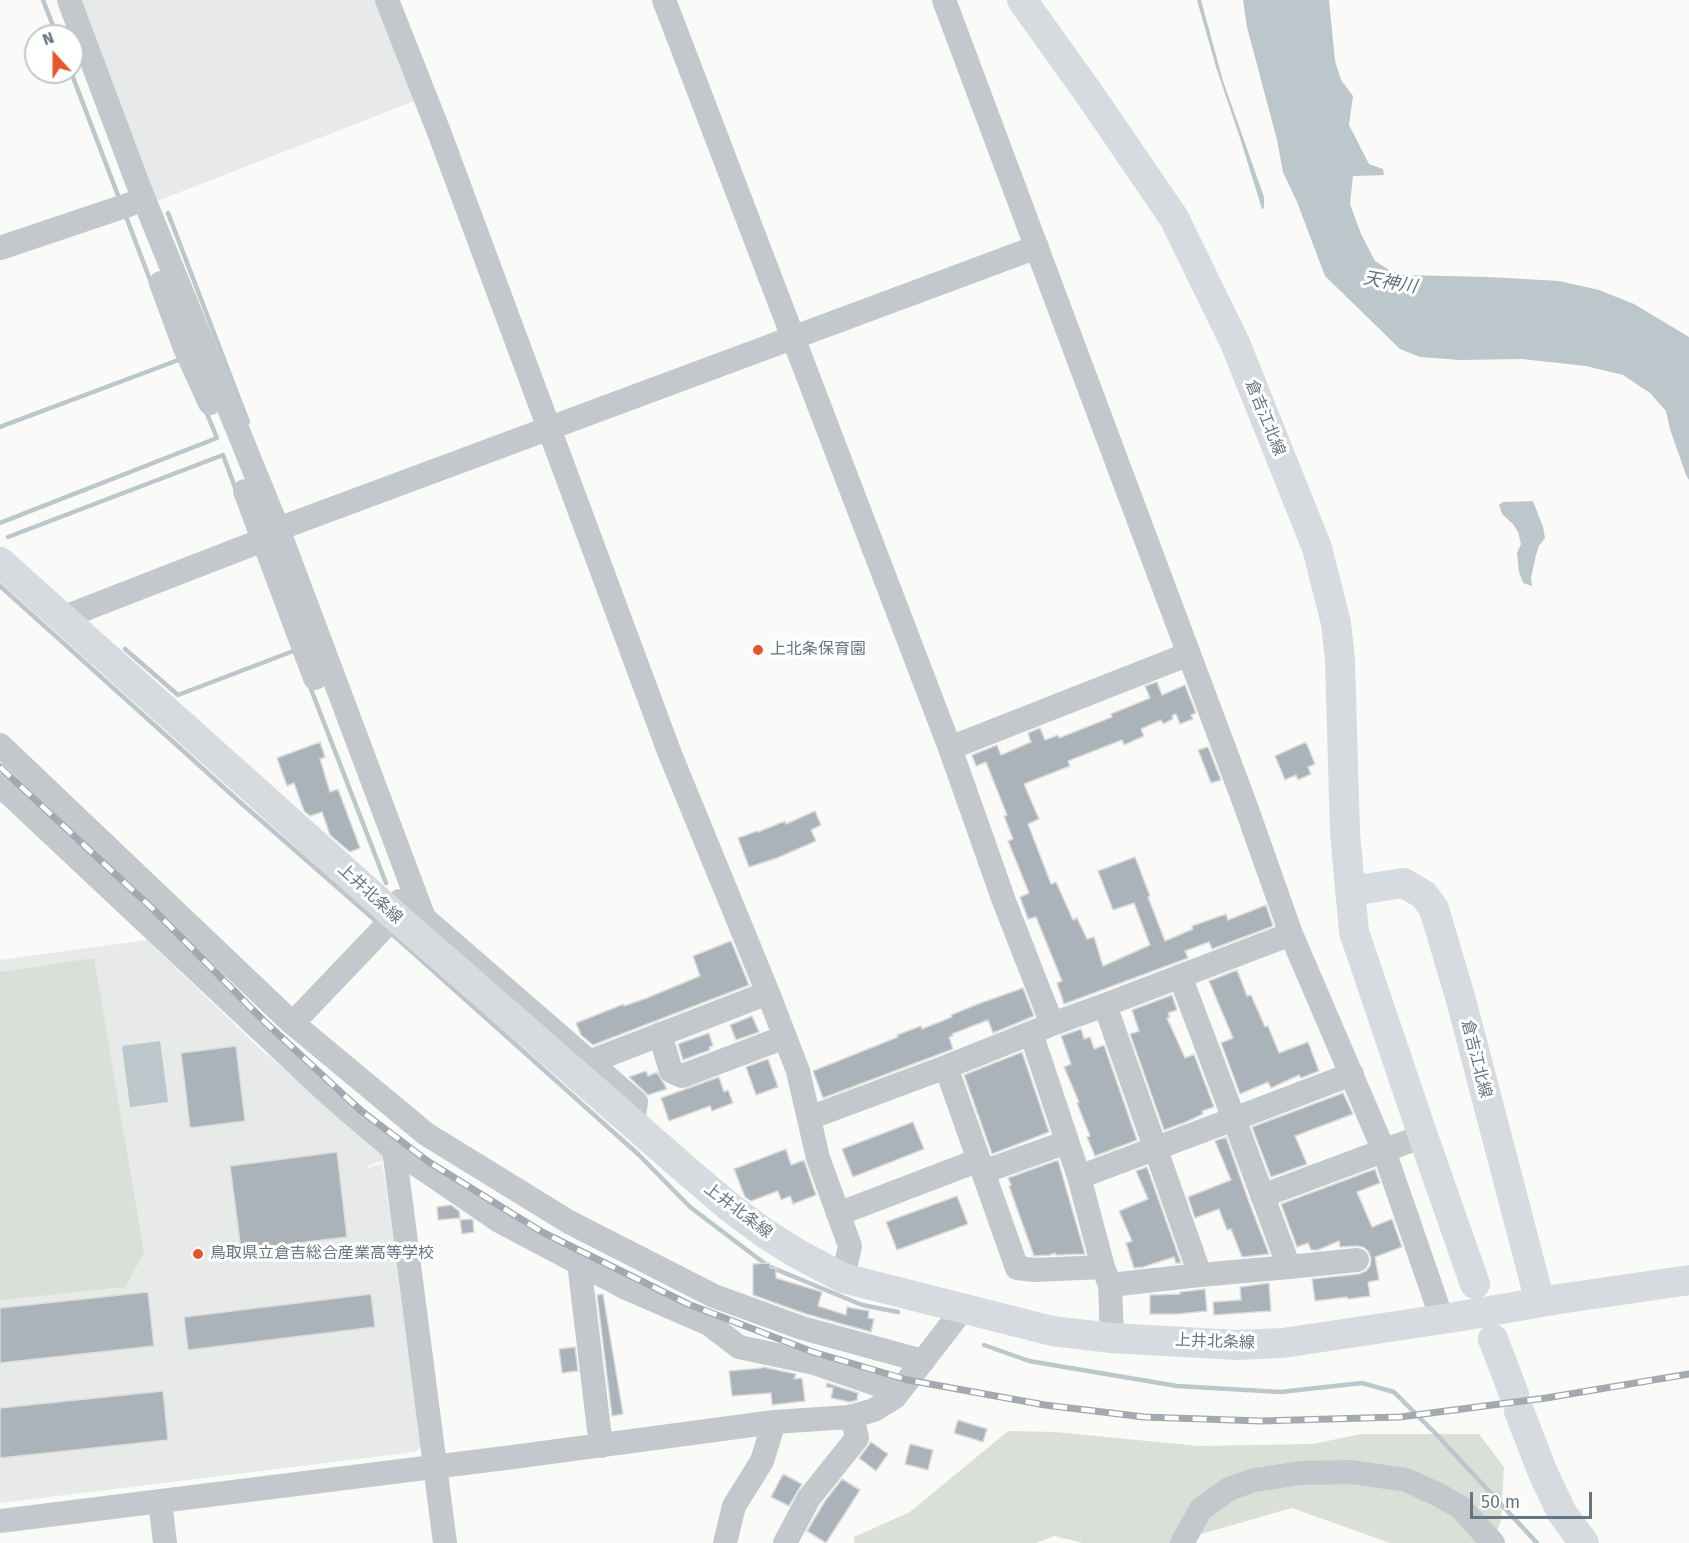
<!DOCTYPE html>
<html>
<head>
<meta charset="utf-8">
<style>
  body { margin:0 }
  #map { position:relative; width:1689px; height:1543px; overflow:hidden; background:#fafaf8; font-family:"Fira Sans",sans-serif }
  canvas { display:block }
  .north { position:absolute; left:24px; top:24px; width:60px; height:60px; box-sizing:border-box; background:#fff; border:2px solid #c1c8cd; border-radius:50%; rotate:339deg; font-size:16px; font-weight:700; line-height:24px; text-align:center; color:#657683 }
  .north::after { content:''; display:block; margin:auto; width:21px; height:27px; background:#e4572e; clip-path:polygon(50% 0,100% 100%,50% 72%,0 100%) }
  .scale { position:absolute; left:1470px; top:1492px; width:122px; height:27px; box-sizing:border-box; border:3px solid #657683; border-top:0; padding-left:8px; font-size:18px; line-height:21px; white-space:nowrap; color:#657683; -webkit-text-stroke:4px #fff; paint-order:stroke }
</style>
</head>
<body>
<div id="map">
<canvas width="1689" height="1543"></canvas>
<div class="north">N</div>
<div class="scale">50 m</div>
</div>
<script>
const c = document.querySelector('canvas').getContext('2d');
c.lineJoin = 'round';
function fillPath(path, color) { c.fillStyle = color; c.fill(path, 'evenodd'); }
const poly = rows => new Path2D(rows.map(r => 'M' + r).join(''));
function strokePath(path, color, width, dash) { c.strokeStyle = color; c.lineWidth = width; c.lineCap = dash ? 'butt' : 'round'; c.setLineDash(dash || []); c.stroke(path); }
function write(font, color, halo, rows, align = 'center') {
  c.font = font + ' "Fira Sans","Noto Sans JP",sans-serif'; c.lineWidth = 6; c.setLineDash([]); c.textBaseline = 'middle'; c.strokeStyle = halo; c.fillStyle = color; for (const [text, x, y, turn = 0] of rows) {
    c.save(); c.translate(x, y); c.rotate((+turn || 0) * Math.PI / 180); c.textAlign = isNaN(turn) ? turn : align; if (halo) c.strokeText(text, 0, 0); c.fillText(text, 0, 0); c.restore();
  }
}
const built = poly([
  [75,0,380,0,417,100,152,203],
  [147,940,258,1047,386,1153,385,1160,367,1166,369,1168,382,1164,384,1173,422,1447,415,1452,0,1503,0,960]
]);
const green = poly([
  [94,958,144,1253,125,1287,0,1300,0,972],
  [1008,1431,1055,1432,1199,1446,1313,1444,1361,1434,1479,1434,1504,1467,1501,1520,1493,1543,1390,1543,1292,1508,1170,1543,1083,1543,1054,1536,1036,1543,854,1543,854,1537,910,1512]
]);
const water = poly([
  [1197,0,1201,0,1223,81,1264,197,1264,208,1262,209,1240,138,1216,67],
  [1243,0,1329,0,1335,61,1341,80,1353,96,1349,125,1369,164,1383,169,1384,175,1353,176,1350,204,1361,234,1375,261,1389,270,1405,275,1488,277,1559,281,1599,290,1634,304,1689,337,1689,480,1686,475,1670,429,1666,411,1650,393,1623,375,1586,366,1522,359,1460,360,1420,357,1400,349,1325,276,1297,202,1283,172,1277,140,1247,27],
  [1533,501,1543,527,1545,538,1539,546,1536,555,1531,578,1532,586,1523,583,1519,572,1517,553,1521,544,1518,532,1513,524,1502,514,1499,505,1503,502],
  [160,1041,168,1102,130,1107,122,1046]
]);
const stream = poly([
  [43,0,57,36],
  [71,72,119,198],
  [168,213,248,422],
  [125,214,152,285],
  [0,427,181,359],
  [0,523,217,438,205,409],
  [8,537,223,455,236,490],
  [0,586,241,803,377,922],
  [125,649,178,695,296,650],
  [309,684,386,883],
  [391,933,639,1155,690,1207,768,1266,862,1305,898,1312],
  [984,1345,1029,1361,1177,1386,1280,1392,1362,1383,1394,1392,1436,1434,1537,1543]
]);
const building = poly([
  [1157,682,1162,695,1185,685,1196,713,1191,715,1193,719,1180,724,1176,714,1172,716,1173,719,1163,724,1161,720,1141,729,1144,736,1124,745,1122,740,1068,761,1070,766,1024,784,1039,819,1028,824,1051,884,1056,882,1073,920,1077,918,1087,939,1094,937,1103,966,1150,945,1134,903,1113,910,1098,871,1135,857,1150,896,1148,897,1165,941,1193,929,1192,926,1226,914,1228,920,1266,905,1273,926,1212,949,1209,942,1185,951,1188,958,1064,1004,1057,983,1062,981,1036,917,1028,919,1020,897,1029,893,1008,841,1013,839,1004,816,1007,815,986,762,976,766,972,755,997,745,1001,755,1031,742,1028,733,1040,728,1045,740,1058,735,1059,738,1112,717,1111,714,1150,698,1145,686,1157,682],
  [320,742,325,757,320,759,330,792,338,789,360,848,350,852,330,835,322,812,310,816,304,811,294,783,287,786,277,758,320,742],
  [1306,742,1315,764,1308,767,1311,774,1298,780,1296,775,1285,780,1275,756,1306,742],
  [1208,747,1221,780,1211,783,1198,750,1208,747],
  [815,811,821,825,811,830,816,841,777,858,749,867,738,838,757,831,758,832,785,821,786,824,815,811],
  [731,941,749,985,593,1045,581,1035,576,1023,624,1004,624,1006,647,998,700,976,693,956,731,941],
  [1237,970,1247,996,1251,995,1265,1027,1268,1026,1279,1053,1308,1042,1319,1071,1301,1078,1299,1075,1271,1088,1268,1082,1240,1094,1221,1043,1233,1038,1209,981,1237,970],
  [1023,988,1034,1016,993,1033,988,1020,952,1034,953,1036,949,1037,953,1049,823,1098,813,1071,898,1037,897,1035,921,1026,922,1029,952,1017,951,1015,978,1004,1023,988],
  [1172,995,1177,1010,1168,1013,1170,1017,1167,1018,1185,1058,1194,1054,1214,1107,1202,1111,1203,1114,1186,1122,1164,1130,1130,1034,1139,1031,1132,1010,1172,995],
  [752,1016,759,1032,736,1040,730,1025,752,1016],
  [1081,1029,1084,1039,1090,1037,1094,1049,1104,1045,1137,1140,1095,1156,1087,1137,1090,1136,1077,1103,1079,1102,1064,1067,1071,1064,1061,1036,1081,1029],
  [709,1033,713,1046,709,1047,710,1050,683,1060,678,1044,709,1033],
  [236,1046,245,1121,190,1128,181,1053,236,1046],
  [1022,1052,1049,1132,992,1154,964,1075,1022,1052],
  [768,1059,778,1087,756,1095,746,1067,768,1059],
  [646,1071,648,1076,657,1072,667,1089,648,1095,629,1077,646,1071],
  [719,1077,724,1092,728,1090,733,1103,712,1111,710,1106,669,1121,661,1098,719,1077],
  [1343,1093,1353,1114,1295,1136,1307,1164,1271,1177,1252,1127,1343,1093],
  [913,1122,924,1149,853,1177,842,1149,913,1122],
  [1226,1137,1249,1202,1269,1254,1242,1257,1231,1229,1227,1230,1219,1209,1195,1218,1188,1197,1231,1180,1215,1141,1226,1137],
  [786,1149,791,1165,804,1160,816,1195,793,1204,790,1196,781,1200,778,1191,751,1201,745,1197,734,1169,786,1149],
  [337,1152,347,1237,241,1250,230,1166,337,1152],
  [1058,1160,1085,1254,1056,1255,1055,1253,1050,1255,1034,1256,1009,1186,1011,1185,1008,1178,1058,1160],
  [1147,1167,1181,1263,1176,1263,1174,1257,1143,1267,1134,1268,1126,1243,1132,1241,1119,1211,1148,1199,1136,1171,1147,1167],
  [1375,1169,1380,1183,1357,1192,1372,1227,1392,1219,1402,1247,1375,1257,1379,1280,1368,1282,1370,1296,1348,1299,1347,1297,1315,1301,1312,1279,1359,1274,1366,1271,1370,1266,1371,1258,1368,1251,1363,1247,1356,1246,1340,1247,1339,1241,1318,1250,1311,1250,1308,1243,1297,1247,1281,1204,1375,1169],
  [957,1196,968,1224,897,1250,886,1222,957,1196],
  [451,1205,459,1211,460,1218,438,1220,437,1207,451,1205],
  [471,1219,473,1220,474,1232,462,1234,460,1220,471,1219],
  [770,1263,770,1268,776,1268,776,1278,822,1292,818,1306,846,1315,847,1307,869,1311,868,1318,874,1319,871,1332,806,1314,753,1295,753,1264,770,1263],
  [1269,1283,1271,1311,1214,1315,1213,1302,1241,1300,1240,1287,1269,1283],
  [1205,1289,1207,1311,1178,1314,1150,1314,1150,1295,1180,1294,1180,1292,1205,1289],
  [148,1292,154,1346,0,1363,0,1308,148,1292],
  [371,1294,375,1327,188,1350,184,1317,371,1294],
  [603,1294,623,1414,612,1416,597,1295,603,1294],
  [575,1347,578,1371,562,1373,559,1349,575,1347],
  [763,1367,796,1374,794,1379,802,1378,805,1401,772,1405,771,1393,732,1396,729,1371,762,1368,763,1367],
  [827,1383,858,1393,857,1400,850,1402,831,1398,833,1388,826,1387,827,1383],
  [163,1391,168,1440,0,1458,0,1408,163,1391],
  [958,1420,987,1429,983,1442,954,1433,958,1420],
  [871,1442,888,1454,876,1471,859,1458,871,1442],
  [910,1444,933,1450,928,1470,905,1464,910,1444],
  [783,1474,802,1484,789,1506,771,1497,783,1474],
  [842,1479,860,1490,826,1543,807,1531,825,1501,842,1479]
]);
const minor = poly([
  [69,0,139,187,278,529,424,918,636,1102,633,1122],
  [387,0,439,132,670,754,768,993,798,1071,818,1158,850,1246,843,1278],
  [664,0,950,748,1004,901,1052,1024],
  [944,0,1245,804,1291,934,1384,1151,1442,1319],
  [0,248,131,204],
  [161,283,185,348,210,403],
  [245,491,315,678],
  [62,618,263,540,278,529,1037,247],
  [0,745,290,1021,426,1134,569,1222,714,1296,802,1328,923,1361],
  [950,748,1189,654],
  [0,785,330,1095,391,1147,501,1222,624,1287,709,1324,739,1347,814,1363,899,1392],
  [1180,976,1234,1119,1352,1074],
  [1105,1005,1200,1275],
  [293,1023,395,916,402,906,400,901],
  [1031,1033,1079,1177,1103,1267,1110,1285,1112,1338],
  [660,1034,671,1071,682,1076,785,1037],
  [589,1062,768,993],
  [946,1067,1017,1268,1035,1270,1103,1267],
  [809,1118,946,1067,1031,1033,1052,1024,1105,1005,1291,934],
  [394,1149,445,1543],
  [983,1172,1067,1142],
  [1079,1177,1234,1119,1289,1267,1200,1275,1110,1285],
  [1262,1196,1423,1136],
  [838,1214,979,1160],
  [579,1263,601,1446],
  [1289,1267,1357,1260],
  [160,1501,165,1543],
  [0,1521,513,1457,774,1422,850,1417,874,1410,895,1397,963,1309],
  [725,1543,734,1506,762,1461,774,1422],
  [785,1543,809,1498,857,1438,852,1416],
  [1182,1543,1201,1509,1229,1489,1254,1480,1301,1473,1352,1472,1406,1480,1437,1494,1460,1507,1493,1543]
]);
const major = poly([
  [1022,0,1090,95,1174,218,1235,343,1317,548,1336,623,1340,660,1345,833,1354,932,1423,1136,1475,1284],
  [0,562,395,916,693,1176,732,1209,763,1232,796,1253,843,1278,1052,1331,1112,1338,1236,1345,1283,1343,1456,1317,1559,1299,1689,1280],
  [1350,891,1404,883,1424,895,1434,909,1461,1000,1540,1302],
  [1493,1339,1514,1394],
  [1519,1411,1543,1473,1562,1513,1584,1543]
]);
const rail = poly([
  [0,767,155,911,264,1021,360,1110,429,1162,542,1232,688,1304,813,1352,908,1380,1045,1405,1144,1417,1261,1421,1400,1417,1546,1398,1689,1374]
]);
const markers = [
  [758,650,6,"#e4572e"],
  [198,1254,6,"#e4572e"]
];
const streetNames = [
  ["倉吉江北線",1265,418,68],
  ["上井北条線",370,894,42],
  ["倉吉江北線",1476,1059,76],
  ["上井北条線",738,1211,37],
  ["上井北条線",1215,1342,2]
];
const poiNames = [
  ["上北条保育園",770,650],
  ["鳥取県立倉吉総合産業高等学校",210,1254]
];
const waterNames = [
  ["天神川",1390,283,10]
];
fillPath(built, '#e8e9e9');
fillPath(green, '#dadfd7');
fillPath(water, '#bbc7cb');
strokePath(stream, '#bbc7cb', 4.5);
fillPath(building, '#aab3b9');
strokePath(building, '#dcdcda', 1.5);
strokePath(minor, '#c3c8cc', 24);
strokePath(major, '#d6dbdf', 30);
strokePath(rail, '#a2aab0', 7);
strokePath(rail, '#fff', 4.5, [14]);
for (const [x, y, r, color] of markers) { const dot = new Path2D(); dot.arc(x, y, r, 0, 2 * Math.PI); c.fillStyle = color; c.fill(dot); strokePath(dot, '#fff', 2); }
write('16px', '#657683', '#fff', streetNames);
write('16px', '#657683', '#fff', poiNames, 'left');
write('italic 18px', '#60757c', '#fff', waterNames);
</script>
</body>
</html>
